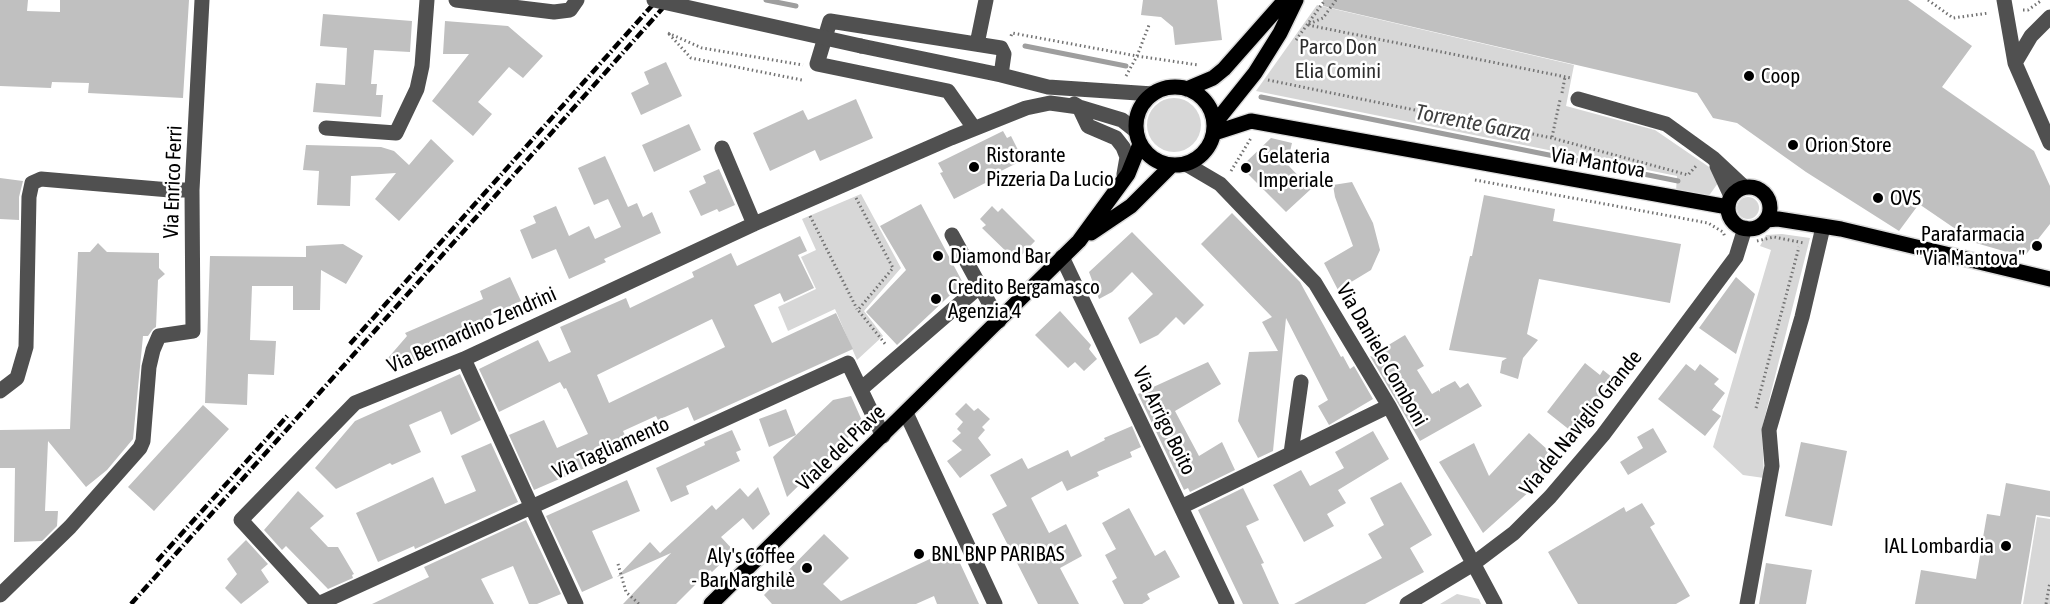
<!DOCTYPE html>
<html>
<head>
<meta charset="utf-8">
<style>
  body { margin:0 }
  canvas { display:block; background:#fff }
</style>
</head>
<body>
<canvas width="2050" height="604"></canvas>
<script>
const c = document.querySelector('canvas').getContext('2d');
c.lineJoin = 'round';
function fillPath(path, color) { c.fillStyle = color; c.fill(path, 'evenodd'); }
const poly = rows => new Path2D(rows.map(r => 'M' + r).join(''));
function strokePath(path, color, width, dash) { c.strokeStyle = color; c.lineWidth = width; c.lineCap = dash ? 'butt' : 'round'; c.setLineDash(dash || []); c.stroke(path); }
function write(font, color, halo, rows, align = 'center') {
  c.font = font + ' "Asap Condensed",sans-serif'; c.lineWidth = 5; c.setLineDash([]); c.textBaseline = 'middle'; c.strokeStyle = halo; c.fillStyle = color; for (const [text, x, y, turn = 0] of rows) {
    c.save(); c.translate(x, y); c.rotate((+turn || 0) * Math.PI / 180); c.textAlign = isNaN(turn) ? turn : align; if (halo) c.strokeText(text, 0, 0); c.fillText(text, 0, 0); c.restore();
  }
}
const green = poly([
  [1317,5,1574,65,1566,106,1655,130,1712,169,1718,183,1708,197,1676,191,1677,176,1256,91],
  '1147 125a27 27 0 1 1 54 0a27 27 0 1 1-54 0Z',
  [861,194,901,268,864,311,883,336,857,360,835,309,788,331,778,307,816,289,801,257,816,250,802,219],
  '1737 208a11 11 0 1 1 22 0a11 11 0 1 1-22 0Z',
  [1782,234,1810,238,1762,428,1764,478,1743,475,1713,447,1771,250,1760,246,1766,235],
  [2037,517,2050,519,2050,604,2023,604],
  [1457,594,1479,599,1481,604,1440,604]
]);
const stream = poly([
  [766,0,796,6],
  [1025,46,1126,66],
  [1261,97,1678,181]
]);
const building = poly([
  [0,0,28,0,27,11,60,12,60,0,189,0,183,98,88,93,89,83,52,82,51,88,0,86],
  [1143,0,1217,0,1222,40,1175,45,1173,27,1161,17,1141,15],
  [1323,0,1908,0,1972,46,1942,87,2034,151,2050,186,2050,224,2024,257,1976,243,1919,204,1899,231,1806,172,1737,123,1713,118,1697,93,1323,6],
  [323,14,412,21,410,52,374,50,371,84,377,84,376,95,383,95,381,117,313,112,316,83,345,85,347,48,320,46],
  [445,21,508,26,543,56,523,78,509,67,478,102,492,114,473,136,432,101,469,54,443,54],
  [666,62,682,96,641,115,631,93,649,84,644,72],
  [856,99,873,138,820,161,815,150,770,171,753,133,803,110,808,120],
  [689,124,701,150,654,172,642,145],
  [1003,131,1007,138,1011,136,1023,160,993,175,995,178,954,199,940,173,943,172,938,163],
  [1271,138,1292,143,1287,164,1311,189,1286,212,1241,167],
  [431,139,454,161,399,221,375,199,396,173,351,176,350,206,317,205,319,171,303,170,306,145,381,147,394,151,409,165],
  [605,156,628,207,637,203,643,217,652,212,661,233,604,259,606,262,569,279,556,249,532,259,520,230,536,223,533,216,556,206,569,236,589,226,595,239,621,227,608,199,594,205,578,168],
  [719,169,735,205,719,212,717,209,701,216,689,191,706,183,703,176],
  [0,178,23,181,19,197,19,220,0,219],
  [1352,182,1373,223,1380,250,1371,270,1338,290,1324,263,1353,246,1335,197,1333,185],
  [1484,195,1555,209,1553,221,1681,244,1670,303,1539,279,1527,334,1538,340,1523,358,1518,379,1500,373,1502,361,1507,358,1449,350,1470,256,1472,256],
  [921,204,963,283,897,345,866,312,906,270,880,226],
  [992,206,998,212,1002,208,1035,241,1016,261,982,228,986,225,980,219],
  [1232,213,1300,282,1341,357,1343,356,1350,369,1354,366,1373,399,1329,425,1318,406,1328,400,1286,318,1273,451,1258,458,1238,421,1249,352,1278,351,1262,322,1272,317,1201,244],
  [1132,232,1204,305,1184,325,1176,317,1158,335,1140,344,1128,318,1153,294,1132,272,1112,292,1099,299,1089,272],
  [800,236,807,251,798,255,814,288,784,302,780,293,754,305,772,343,836,313,853,349,694,421,688,407,658,420,656,416,623,431,631,448,534,490,509,435,544,420,557,448,588,434,566,388,564,389,560,382,499,412,479,369,538,340,549,362,571,352,560,327,626,298,630,308,694,277,692,272,731,253,737,266],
  [712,319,725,347,609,403,597,375],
  [98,243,107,252,159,253,159,268,165,274,158,280,156,327,153,329,148,336,143,336,133,439,107,470,86,487,48,441,45,511,58,511,57,526,42,541,14,542,15,468,0,468,0,430,70,429,78,252,90,252],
  [343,244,363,256,346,284,321,270,320,310,293,310,293,286,252,286,250,340,276,341,274,375,248,374,247,405,205,403,210,256,306,257,306,246],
  [510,277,521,301,473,324,477,333,394,370,388,358,407,336,405,333,483,299,480,291],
  [1736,277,1755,294,1736,354,1699,328],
  [1060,311,1091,345,1089,349,1097,359,1084,371,1075,362,1068,368,1035,335],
  [1405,335,1424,366,1417,370,1432,394,1439,390,1440,392,1440,389,1455,381,1460,388,1468,383,1482,406,1420,441,1370,356,1373,357,1372,355],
  [1208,362,1221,384,1175,411,1199,456,1222,442,1235,470,1190,492,1188,488,1184,490,1138,394],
  [1585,363,1600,375,1603,370,1618,382,1576,435,1547,412],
  [1686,364,1695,371,1700,364,1719,379,1714,384,1725,393,1712,410,1721,416,1705,436,1658,399],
  [460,374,481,420,451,435,441,411,409,425,421,452,392,465,390,463,336,489,315,468,355,421],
  [851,396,863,423,787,497,773,457,833,400],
  [966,403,974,411,978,408,990,419,982,427,985,430,978,438,991,455,960,478,947,461,962,450,952,441,961,433,957,429,963,422,955,414],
  [203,405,229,429,154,511,128,487],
  [786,409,796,435,769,447,759,419],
  [1132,426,1141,447,1130,452,1132,457,1097,472,1099,476,1067,491,1062,481,1031,498,1049,533,1066,524,1082,556,1060,568,1079,604,1038,604,992,514,1007,506,990,475,1022,458,1028,469,1068,450,1071,457,1105,440,1104,438],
  [1653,428,1667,452,1628,475,1620,462,1643,448,1637,437],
  [732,430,741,450,736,452,740,461,686,486,689,494,671,502,656,468,705,445,704,442],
  [1373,431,1389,459,1338,490,1346,503,1327,514,1334,526,1304,542,1273,485,1301,470,1310,486,1344,468,1335,452],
  [1529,433,1549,451,1545,456,1555,465,1531,490,1483,533,1439,462,1474,443,1489,476],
  [1801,442,1847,451,1832,526,1785,516],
  [491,443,518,502,415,549,414,546,378,562,356,513,433,477,445,504,476,491,461,456],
  [627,480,640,511,592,531,613,578,582,592,546,516],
  [1401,482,1432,535,1410,548,1424,572,1365,604,1294,604,1382,558,1368,534,1384,525,1370,498],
  [2006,483,2050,491,2050,517,2036,515,2021,604,1915,604,1921,570,1976,579,1987,514,2000,516],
  [758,487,770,514,753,530,743,518,721,537,734,551,712,572,710,570,676,604,623,604,671,553,617,577,650,542,660,553,712,505,716,510,740,488,748,497],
  [1243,488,1259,520,1246,526,1264,563,1261,564,1279,604,1243,604,1198,510],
  [298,491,324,516,310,528,328,547,338,547,354,574,352,575,353,578,328,589,286,546,282,550,264,530],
  [1642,503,1655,524,1650,527,1690,596,1676,604,1578,604,1548,552,1624,507,1626,512],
  [1129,508,1155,556,1165,550,1180,577,1147,594,1150,599,1142,604,1124,604,1112,581,1117,578,1105,555,1116,549,1102,523],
  [526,520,561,594,537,604,529,604,513,566,481,579,494,604,372,604,429,577,424,567],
  [824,534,849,558,823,584,841,601,953,548,979,604,937,604,934,596,916,604,772,604,764,595],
  [246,540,268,564,261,570,269,582,241,604,225,588,237,574,227,559],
  [1766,563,1812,570,1806,604,1759,604]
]);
const path = poly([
  [1928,0,1953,18,1989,13],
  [2023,10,2028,10,2042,0],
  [1309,24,1323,18,1336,0],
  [1308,25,1571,78],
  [668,33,702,48,803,65],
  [669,34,691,58,802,80],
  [1011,36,1012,33,1137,56,1198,65],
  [1296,40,1325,0],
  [1126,76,1137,56,1149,25],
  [1268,80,1552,138,1688,175,1696,166],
  [1562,93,1565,77],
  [1552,137,1560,100],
  [1231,171,1251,138],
  [1475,180,1708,223,1723,232,1725,237],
  [856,198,893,268,858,310,886,345],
  [810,216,857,309],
  [1757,241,1774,237,1804,243],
  [1756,408,1799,247],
  [618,564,626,592,639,604],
  [2046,604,2050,582]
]);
const minor = poly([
  [456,0,554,12,570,10,577,0],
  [2004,0,2015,63,2050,143],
  [977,44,986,0],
  [861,46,1001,75,1048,87,1153,94],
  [2015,63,2031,36,2050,17],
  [1578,99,1666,124,1713,158,1744,187],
  [1074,104,1079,107,1122,120,1136,131],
  [326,128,396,133,417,89,422,66,427,0],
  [974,128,948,91,817,64,830,21,1001,48,1004,54,1001,75],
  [722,148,754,224],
  [1186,164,1220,184,1315,283,1389,406,1495,604],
  [1717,166,1731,196],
  [952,235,999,321],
  [1062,257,1227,604],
  [464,359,576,604],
  [861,389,980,286],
  [0,391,17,378,26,347,29,197,32,183,41,179,170,190,192,190],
  [906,413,995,604],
  [1291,453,1301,382],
  [1181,507,1389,406],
  [0,595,70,527,140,448,143,441,149,367,153,350,159,336,193,331,192,190,202,0],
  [318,604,241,520,355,403,464,359,754,224,951,138,1026,108,1050,103,1079,107,1088,126,1116,138,1123,147,1127,157,1124,174],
  [318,604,848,363,883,436],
  [1407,604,1473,564,1514,533,1550,497,1603,435,1736,257,1745,228],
  [1747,604,1772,466,1769,430,1802,317,1823,227]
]);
const major = poly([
  '1136 126a39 39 0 1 1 78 0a39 39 0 1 1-78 0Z',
  [1187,89,1213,78,1224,69,1285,0],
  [1215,123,1255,73,1280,33,1296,0],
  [1214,133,1251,121,1728,207],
  '1728 208a21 21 0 1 1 42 0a21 21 0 1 1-42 0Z',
  [1766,220,1778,219,1841,229,2050,279],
  [1091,233,1131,206,1171,166],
  [711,604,1079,241,1128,174,1140,144]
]);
const rail = poly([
  [350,344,657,0],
  [157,561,289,414],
  [131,604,670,0]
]);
const minorBridge = poly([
  [654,0,861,46]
]);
const markers = [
  [1749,76,6,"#000"],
  [1793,145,6,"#000"],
  [974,167,6,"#000"],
  [1246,168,6,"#000"],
  [1878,198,6,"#000"],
  [2037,246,6,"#000"],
  [938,256,6,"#000"],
  [936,299,6,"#000"],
  [2006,546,6,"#000"],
  [919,554,6,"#000"],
  [807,568,6,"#000"]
];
const parkNames = [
  ["Parco Don",1338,47],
  ["Elia Comini",1338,71]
];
const poiNames = [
  ["Coop",1761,76],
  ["Orion Store",1805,145],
  ["Ristorante",986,155],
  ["Pizzeria Da Lucio",986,179],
  ["Gelateria",1258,156],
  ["Imperiale",1258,180],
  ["OVS",1890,198],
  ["Parafarmacia",2025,234,"right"],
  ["\"Via Mantova\"",2025,258,"right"],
  ["Diamond Bar",950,256],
  ["Credito Bergamasco",948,287],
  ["Agenzia 4",948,311],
  ["IAL Lombardia",1994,546,"right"],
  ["BNL BNP PARIBAS",931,554],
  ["Aly's Coffee",795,556,"right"],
  ["- Bar Narghilè",795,580,"right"]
];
const streetNames = [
  ["Via Mantova",1598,163,10],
  ["Via Enrico Ferri",173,182,-88],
  ["Via Bernardino Zendrini",472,330,-24],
  ["Via Daniele Comboni",1382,355,60],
  ["Via Arrigo Boito",1164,421,64],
  ["Via del Naviglio Grande",1581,423,-51],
  ["Via Tagliamento",611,448,-24],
  ["Viale del Piave",841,448,-44]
];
const waterNames = [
  ["Torrente Garza",1473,123,11]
];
fillPath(green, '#d7d7d7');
strokePath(stream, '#9e9e9e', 5);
fillPath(building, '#c0c0c0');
strokePath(major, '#dbdbdb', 18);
strokePath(path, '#727272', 3, [1.5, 3]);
strokePath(minor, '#505050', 15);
strokePath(major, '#000', 15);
strokePath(rail, '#000', 4.5, [9, 3, 1.5, 3]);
strokePath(minorBridge, '#505050', 15);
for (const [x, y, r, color] of markers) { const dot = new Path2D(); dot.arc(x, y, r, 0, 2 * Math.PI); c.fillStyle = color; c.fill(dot); strokePath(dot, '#fff', 2); }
write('21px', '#2e2e2e', '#fff', parkNames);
write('21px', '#000', '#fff', poiNames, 'left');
write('21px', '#000', '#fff', streetNames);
write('italic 22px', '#3f3f3f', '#fff', waterNames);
</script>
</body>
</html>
